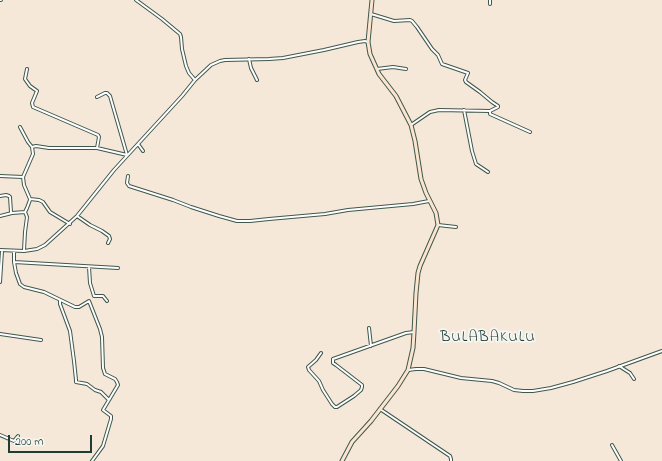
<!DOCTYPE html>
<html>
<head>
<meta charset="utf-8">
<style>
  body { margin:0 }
  #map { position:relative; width:662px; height:461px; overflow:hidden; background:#f5e8d8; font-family:"Indie Flower",sans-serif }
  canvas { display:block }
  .scale { position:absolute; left:8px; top:435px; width:84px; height:18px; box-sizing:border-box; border:2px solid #1f3d34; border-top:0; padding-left:5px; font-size:12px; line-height:14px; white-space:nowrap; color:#1f3d34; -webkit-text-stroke:3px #f6f6f2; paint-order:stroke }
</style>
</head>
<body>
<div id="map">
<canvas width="662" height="461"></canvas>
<div class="scale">200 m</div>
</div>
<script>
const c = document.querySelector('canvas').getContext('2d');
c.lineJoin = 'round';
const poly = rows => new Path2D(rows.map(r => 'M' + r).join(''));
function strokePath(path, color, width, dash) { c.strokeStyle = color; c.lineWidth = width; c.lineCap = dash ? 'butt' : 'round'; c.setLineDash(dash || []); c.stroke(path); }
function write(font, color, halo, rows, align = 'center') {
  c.font = font + ' "Indie Flower",sans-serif'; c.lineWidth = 3.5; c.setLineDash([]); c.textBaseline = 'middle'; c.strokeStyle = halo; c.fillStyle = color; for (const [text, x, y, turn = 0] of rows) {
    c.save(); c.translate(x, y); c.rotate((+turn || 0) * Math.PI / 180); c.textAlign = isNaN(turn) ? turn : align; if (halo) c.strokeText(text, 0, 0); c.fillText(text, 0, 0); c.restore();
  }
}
const street = poly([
  [0,0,1,0],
  [136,0,162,19,180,34,181,37,182,49,186,66,189,73,195,80],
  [490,4,490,0],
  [371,14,394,21,410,20,412,21,417,27,432,49,438,55,442,64,468,73,465,80,466,82,480,92,492,102,498,106,498,107,490,111,490,114,530,132],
  [249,59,251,68,257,80],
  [27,69,25,79,30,86,37,91,32,103,33,107,98,135,99,137,97,148],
  [377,69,393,67,406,69],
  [464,110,472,151,476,164,488,172],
  [411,125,430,112,439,110,490,111],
  [20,127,28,142,32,147,33,154,23,177],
  [138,144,143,151],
  [32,147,36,146,49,148,97,148,127,155,110,96,107,93,105,93,97,97],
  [0,176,23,177,24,185,30,199,39,200,43,202,50,212,70,224],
  [128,176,127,183,129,186,173,200,191,207,219,216,237,221,250,221,269,219,325,214,348,210,413,204,429,201],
  [0,196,6,195,9,196,10,197,11,212,12,213,25,212,27,208,30,200],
  [0,216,12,213],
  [77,216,90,225,102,231,109,236,110,239,108,243],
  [438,225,456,227],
  [0,250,24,251,37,249,45,245,77,216,114,170,182,96,195,80,211,65,220,61,225,60,269,59,283,58,324,50,358,42,365,41,368,42],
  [24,250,25,232,27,217,25,212],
  [14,251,14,262,16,273,20,284,24,287,44,292,75,307,79,307,89,301,100,329,102,337,103,368,105,374,115,379,117,382,118,385,103,410,111,416,111,419,103,446,92,461],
  [14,262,118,268],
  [89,267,90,283,94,296,103,296,107,301],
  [0,282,2,251],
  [60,300,60,304,70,331,74,361,76,380,76,382,87,384,95,390,101,392,109,400],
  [369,328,371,346],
  [0,334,41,340],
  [321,353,316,360,308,367,309,370,319,381,323,390,332,404,335,407,337,407,354,396,361,390,362,387,362,385,336,365,333,363,333,359,406,333,414,332],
  [619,366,630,373,634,379],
  [408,370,416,369,424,369,461,378,492,381,499,383,514,390,523,391,533,391,551,388,573,382,607,371,662,351],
  [380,409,450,456,451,459,451,461],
  [0,435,14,441,18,436],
  [612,445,621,461]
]);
const secondary = poly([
  [342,461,352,442,371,421,398,386,408,370,413,348,414,332,416,293,418,273,420,266,438,225,436,213,426,193,421,179,415,141,411,125,396,96,379,74,370,54,368,42,372,0]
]);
const quarterNames = [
  ["BULABAKULU",488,339]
];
strokePath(street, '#3f574d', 4);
strokePath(secondary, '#3f574d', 5);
strokePath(street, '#fff', 2);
strokePath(secondary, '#fce5cf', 3);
c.letterSpacing = '1px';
write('15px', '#1f3d34', '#f6f6f2', quarterNames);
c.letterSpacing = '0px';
</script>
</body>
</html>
